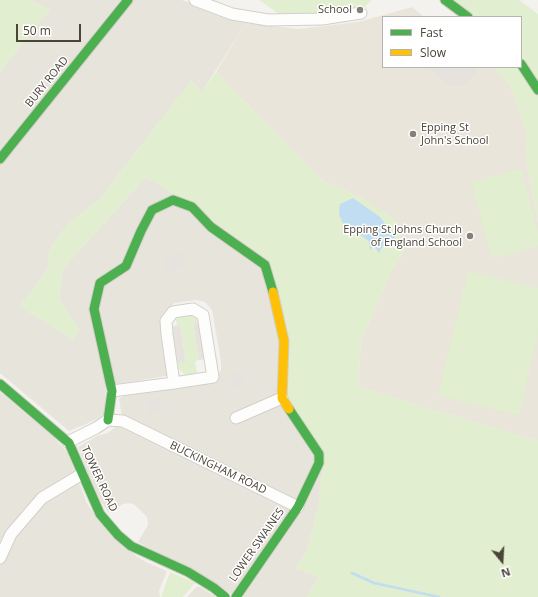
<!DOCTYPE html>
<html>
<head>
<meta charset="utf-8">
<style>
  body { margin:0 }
  #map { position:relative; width:538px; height:597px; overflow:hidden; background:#f4f2ee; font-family:"Open Sans",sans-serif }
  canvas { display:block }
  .legend { position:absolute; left:382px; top:16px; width:140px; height:52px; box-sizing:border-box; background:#fff; border:1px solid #b7b4b0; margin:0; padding:5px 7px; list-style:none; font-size:12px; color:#4b4439 }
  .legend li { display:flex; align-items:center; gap:8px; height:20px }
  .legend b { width:20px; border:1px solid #b7b4b0 }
  .north { position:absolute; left:482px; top:541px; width:40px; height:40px; -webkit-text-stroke:3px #fff; paint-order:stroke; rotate:162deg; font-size:11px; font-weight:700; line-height:16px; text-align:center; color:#4b4439 }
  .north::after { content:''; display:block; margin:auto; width:14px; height:18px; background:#4b4439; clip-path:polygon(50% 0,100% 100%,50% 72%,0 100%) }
  .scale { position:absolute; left:16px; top:24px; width:65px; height:18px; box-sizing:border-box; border:2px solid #4b4439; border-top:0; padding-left:5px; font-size:12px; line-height:14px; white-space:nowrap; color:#4b4439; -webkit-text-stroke:3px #fff; paint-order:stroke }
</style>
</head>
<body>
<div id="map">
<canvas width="538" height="597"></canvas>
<ul class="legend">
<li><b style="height:5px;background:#4caf50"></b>Fast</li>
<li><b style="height:5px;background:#ffc107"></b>Slow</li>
</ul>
<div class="north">N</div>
<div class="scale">50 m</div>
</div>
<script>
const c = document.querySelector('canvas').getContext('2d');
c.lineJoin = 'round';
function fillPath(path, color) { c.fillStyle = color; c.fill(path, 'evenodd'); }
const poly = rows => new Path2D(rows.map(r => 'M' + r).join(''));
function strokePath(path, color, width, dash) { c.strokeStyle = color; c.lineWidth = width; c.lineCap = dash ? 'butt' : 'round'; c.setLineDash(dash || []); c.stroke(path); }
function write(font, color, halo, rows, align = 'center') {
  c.font = font + ' "Open Sans",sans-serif'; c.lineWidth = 3; c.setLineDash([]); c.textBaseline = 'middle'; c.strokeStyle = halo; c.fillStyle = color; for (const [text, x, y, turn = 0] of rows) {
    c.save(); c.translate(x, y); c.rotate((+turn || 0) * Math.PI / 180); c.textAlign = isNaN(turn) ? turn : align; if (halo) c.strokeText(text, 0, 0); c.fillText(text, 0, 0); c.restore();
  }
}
const residential = poly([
  [30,0,182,0,246,23,202,92,191,81,99,200,67,225,49,251,48,269,20,306,73,340,80,330,59,299,63,268,146,177,181,198,269,260,324,463,320,486,319,504,307,551,296,568,319,577,307,597,237,597,138,542,148,525,147,517,135,505,130,503,123,504,109,513,99,498,78,447,97,436,108,433,114,428,122,416,119,399,123,396,211,380,217,376,221,370,221,361,212,310,205,302,196,300,175,303,172,305,166,311,165,314,172,375,105,386,106,414,86,424,69,431,0,373,0,71,50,10],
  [0,392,52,435,67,452,87,503,97,519,136,556,146,562,167,571,159,591,160,597,0,597],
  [196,587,200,587,216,597,187,597]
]);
const education = poly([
  [412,7,424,17,383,17,383,67,494,67,510,85,527,132,526,160,538,222,538,441,358,387,361,341,391,272,405,249,365,200,322,180,216,72,246,23,299,29,358,22]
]);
const green = poly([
  [0,0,30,0,50,10,0,71],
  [259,0,372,0,362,9,299,15,279,14],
  [450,0,519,0,538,14,538,222,526,160,527,132,510,85,494,67,521,67,521,17,472,17],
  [216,72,322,180,365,200,396,220,405,249,391,272,361,341,358,387,538,441,538,597,307,597,319,577,296,568,307,551,319,504,320,486,324,463,284,397,269,260,181,198,146,177,63,268,59,299,80,330,73,340,20,306,48,269,49,251,67,225,99,200,191,81,202,92],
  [521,169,538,233,538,246,492,259,471,182],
  [468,271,538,288,538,334,519,415,438,396],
  [193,311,201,322,193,323,199,360,195,361,197,373,185,375,179,369,178,363,186,361,180,325,177,325,174,314],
  [170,572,195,583,183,597,161,597]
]);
const parking = poly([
  [427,67,476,67,478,71,464,85,451,87],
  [183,253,186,268,166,272,163,257],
  [201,322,207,359,199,360,193,323],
  [180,325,186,362,178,363,172,326],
  [242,373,245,388,232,390,229,375],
  [160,398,163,411,149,414,146,401]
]);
const water = poly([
  [353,198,380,217,394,235,396,242,392,247,384,244,379,253,374,246,370,250,369,241,343,223,339,214,340,204]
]);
const stream = poly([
  [352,573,374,583,439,597]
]);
const street = poly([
  [195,0,232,14,268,20,322,19,361,13],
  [112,391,174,383,213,377,203,315,193,309,173,312,166,321,167,334,174,383],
  [236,418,282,398],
  [68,442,96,428,108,420,123,421,298,507],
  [0,558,11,534,42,498,82,474]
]);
const fast = poly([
  [445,0,468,17],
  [521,64,538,90],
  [0,159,128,0],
  [0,384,69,443,100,514,118,535,131,546,188,572,214,588,225,597],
  [108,420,112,391,94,309,100,283,126,266,141,231,152,210,173,200,192,207,211,227,265,265,273,292],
  [236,597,298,507,319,463,319,454,289,409]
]);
const slow = poly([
  [273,292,284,341,282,398,289,409]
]);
const markers = [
  [360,10,4,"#868178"],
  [413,134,4,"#868178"],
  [470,236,4,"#868178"]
];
const poiNames = [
  ["School",352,10],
  ["Epping St",421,128,"left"],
  ["John's School",421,141,"left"],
  ["Epping St Johns Church",462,230],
  ["of England School",462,243]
];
const streetNames = [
  ["BURY ROAD",47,82,-51],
  ["BUCKINGHAM ROAD",218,468,26],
  ["TOWER ROAD",99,479,65],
  ["LOWER SWAINES",257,545,-55]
];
fillPath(residential, '#e7e4dc');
fillPath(education, '#eae5da');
fillPath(green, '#e1eecf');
fillPath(parking, '#e6e3df');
fillPath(water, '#c0ddf1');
strokePath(stream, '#c0ddf1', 2.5);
strokePath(street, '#d2d0cb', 13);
strokePath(fast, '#d3cfc5', 11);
strokePath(slow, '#d3cfc5', 11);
strokePath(street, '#fdfdfc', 11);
strokePath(fast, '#4caf50', 9);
strokePath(slow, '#ffc107', 9);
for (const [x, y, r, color] of markers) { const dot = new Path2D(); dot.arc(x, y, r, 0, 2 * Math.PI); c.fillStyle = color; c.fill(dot); strokePath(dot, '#fff', 1.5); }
write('11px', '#4b4439', '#fff', poiNames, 'right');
write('11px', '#4b4439', '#fff', streetNames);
</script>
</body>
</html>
